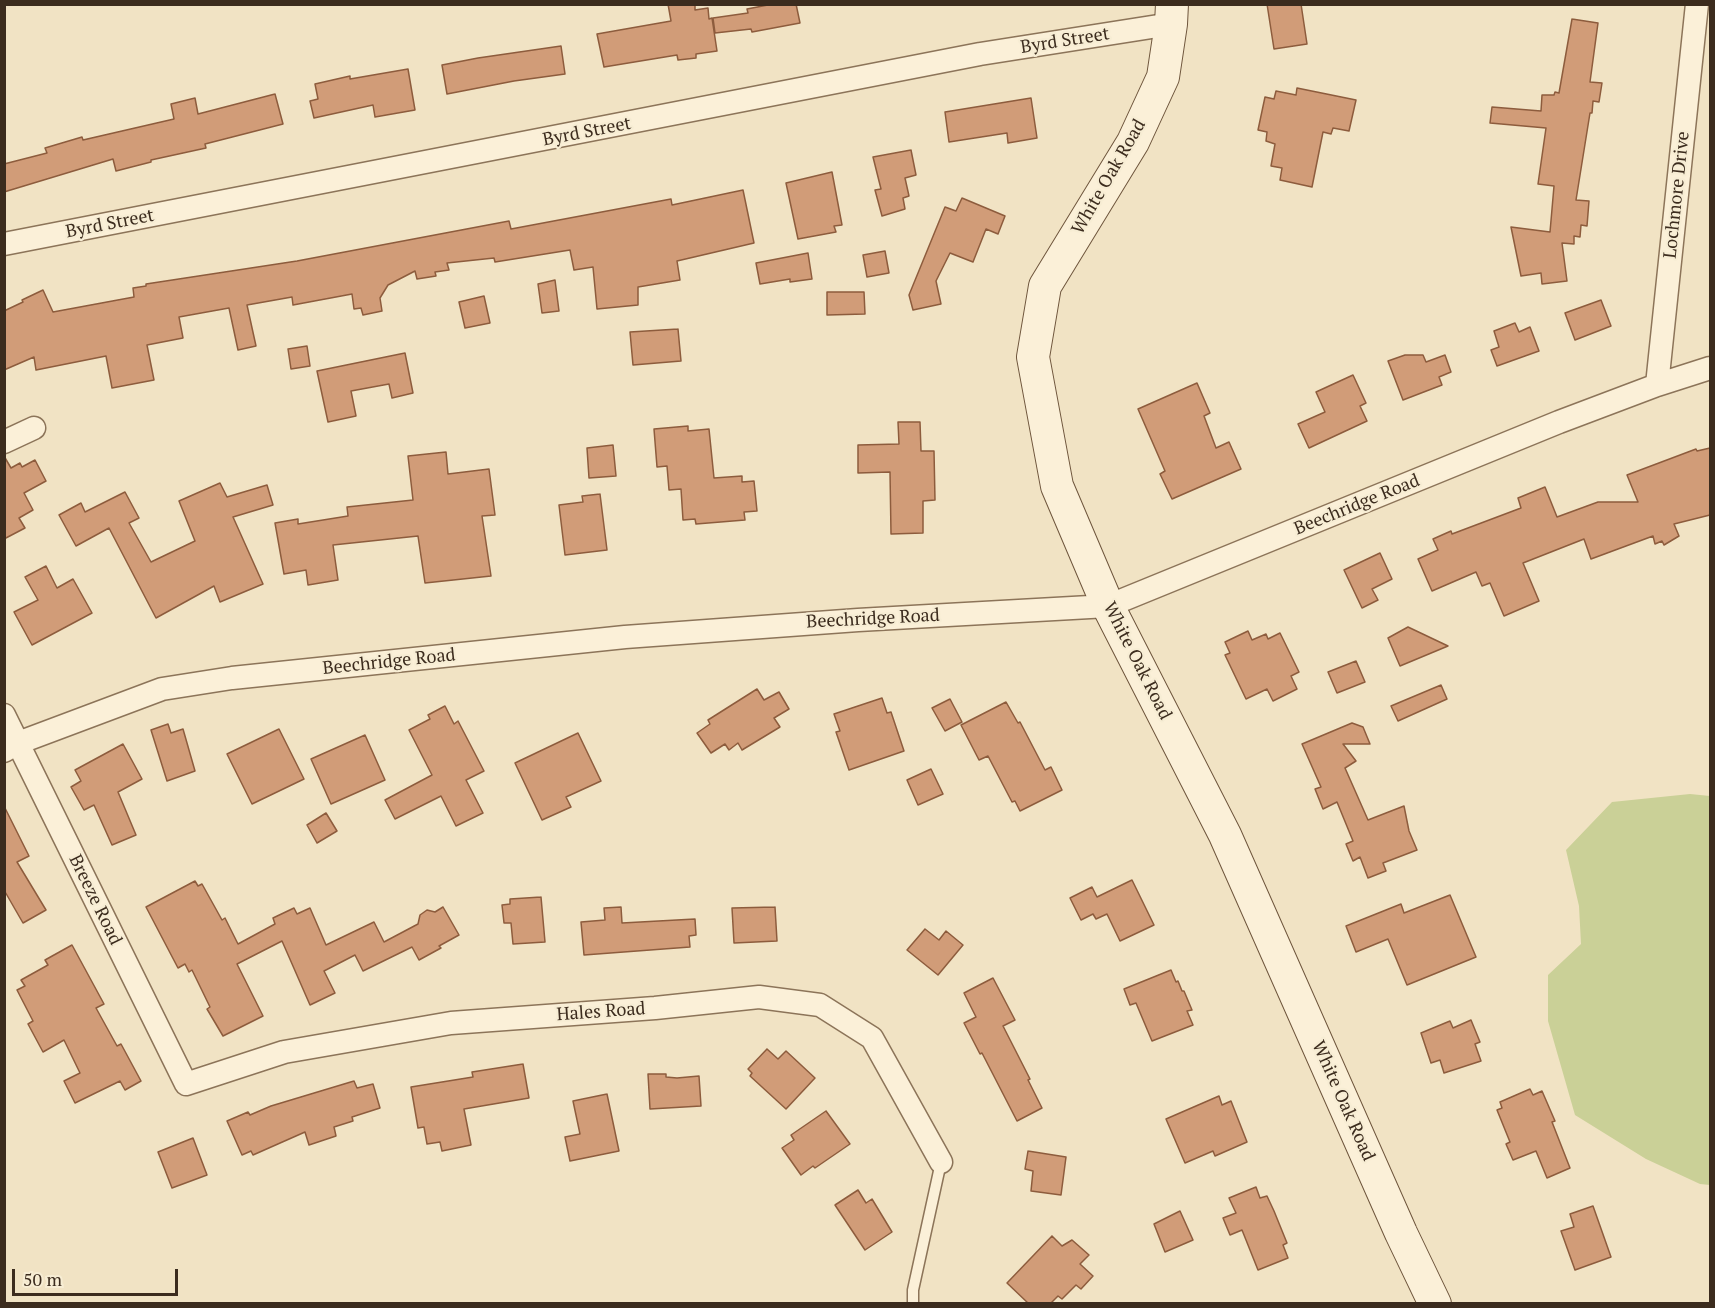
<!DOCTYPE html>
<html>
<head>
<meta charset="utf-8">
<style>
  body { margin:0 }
  #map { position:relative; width:1715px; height:1308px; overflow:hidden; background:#f1e3c4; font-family:"PT Serif",serif }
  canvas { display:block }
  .frame { position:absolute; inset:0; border:6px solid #3c2c1e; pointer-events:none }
  .scale { position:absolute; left:12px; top:1269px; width:166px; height:27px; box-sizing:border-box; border:3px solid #3c2c1e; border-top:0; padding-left:8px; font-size:18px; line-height:21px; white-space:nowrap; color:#3c2c1e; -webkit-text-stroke:4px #f7edd4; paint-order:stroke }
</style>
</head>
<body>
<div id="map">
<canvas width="1715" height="1308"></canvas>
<div class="frame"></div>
<div class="scale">50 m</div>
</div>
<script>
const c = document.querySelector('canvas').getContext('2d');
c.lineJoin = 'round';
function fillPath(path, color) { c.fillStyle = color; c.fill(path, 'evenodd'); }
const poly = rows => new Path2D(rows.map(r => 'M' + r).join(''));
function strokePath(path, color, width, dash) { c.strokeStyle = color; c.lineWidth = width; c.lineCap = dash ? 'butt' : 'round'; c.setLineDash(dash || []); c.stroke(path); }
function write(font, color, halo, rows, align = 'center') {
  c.font = font + ' "PT Serif",serif'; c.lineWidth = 4.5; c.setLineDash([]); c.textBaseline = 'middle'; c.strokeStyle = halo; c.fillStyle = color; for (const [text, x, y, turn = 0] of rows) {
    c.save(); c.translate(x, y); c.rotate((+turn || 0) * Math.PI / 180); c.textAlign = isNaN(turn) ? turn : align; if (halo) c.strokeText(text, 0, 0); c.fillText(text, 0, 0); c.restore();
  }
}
const green = poly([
  [1690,794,1710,796,1710,1185,1700,1184,1646,1159,1575,1115,1548,1021,1548,975,1581,944,1579,906,1566,850,1612,802]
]);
const building = poly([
  [668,4,695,4,695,10,708,8,709,19,712,18,717,51,696,54,696,58,678,60,677,55,604,67,597,34,671,21,668,4],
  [773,4,796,4,800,23,752,32,751,29,715,33,713,18,748,13,747,9,773,4],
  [1267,4,1301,4,1307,44,1274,49,1267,4],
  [1572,19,1598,23,1590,82,1602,83,1599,102,1593,101,1592,113,1590,113,1576,200,1589,201,1587,226,1581,225,1580,237,1574,236,1574,244,1562,243,1567,281,1542,284,1541,273,1521,276,1511,227,1550,232,1554,186,1538,184,1546,128,1490,123,1492,107,1541,111,1542,95,1554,95,1555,92,1559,93,1572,19],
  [561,46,565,74,514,81,447,94,442,65,478,58,561,46],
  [408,69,415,110,375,117,373,105,314,118,310,101,318,99,315,84,350,76,350,79,408,69],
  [1297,88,1356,100,1349,131,1333,128,1331,134,1323,132,1312,187,1280,180,1282,168,1271,166,1275,144,1266,141,1267,132,1258,130,1265,97,1274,99,1276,91,1296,95,1297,88],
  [275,94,283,124,205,144,206,148,151,160,151,162,116,171,113,159,4,192,4,164,47,153,45,148,82,137,83,140,174,119,171,104,195,98,198,114,275,94],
  [1031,98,1037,138,1008,143,1007,133,949,142,945,112,1031,98],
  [911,150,916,175,905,178,909,196,903,198,905,209,882,216,875,190,881,189,873,157,911,150],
  [832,172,842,225,834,226,836,232,798,239,786,183,832,172],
  [743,190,754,243,677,261,680,280,638,287,638,305,597,309,593,267,574,270,570,250,495,262,494,258,447,263,449,270,435,272,436,276,417,279,415,271,388,285,380,298,382,311,363,315,361,308,354,309,352,294,293,305,292,297,247,305,256,346,238,350,229,308,179,317,183,338,147,345,154,380,112,388,106,356,36,370,34,357,4,370,4,311,23,302,22,300,43,290,53,312,134,297,133,288,146,286,146,284,297,261,509,221,511,229,671,199,672,205,743,190],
  [962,198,1005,216,998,234,986,229,973,262,950,253,936,281,941,304,913,310,909,295,945,207,956,211,962,198],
  [885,251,889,273,867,277,863,255,885,251],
  [808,253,812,279,790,282,790,279,760,284,756,263,808,253],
  [555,280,559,311,542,313,538,284,555,280],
  [827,292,864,292,865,314,827,315,827,292],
  [484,296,490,323,465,328,459,302,484,296],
  [1601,300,1611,326,1575,340,1565,313,1601,300],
  [1515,323,1519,332,1530,327,1539,351,1497,366,1491,350,1499,347,1494,331,1515,323],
  [678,329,681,361,633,365,630,332,678,329],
  [307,346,310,366,291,369,288,349,307,346],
  [405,353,413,393,392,398,389,384,351,391,356,416,328,422,317,371,405,353],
  [1405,355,1423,355,1426,362,1445,355,1451,372,1439,377,1442,385,1403,400,1388,361,1405,355],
  [1353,375,1366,403,1360,406,1367,421,1309,448,1298,424,1325,412,1316,392,1353,375],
  [1197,383,1210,413,1204,416,1216,448,1229,442,1241,469,1172,499,1160,474,1165,471,1138,409,1197,383],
  [898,422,920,422,921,451,934,451,935,500,923,501,923,533,891,534,890,472,858,473,858,445,899,444,898,422],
  [688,426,688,431,709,429,714,478,742,476,742,482,754,481,757,511,744,512,745,520,696,524,695,519,683,520,681,489,669,490,667,466,657,467,654,429,688,426],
  [613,445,616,476,589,478,587,448,613,445],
  [1710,448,1710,515,1674,524,1679,536,1664,545,1662,541,1655,544,1653,536,1591,559,1584,539,1523,563,1539,601,1504,616,1490,583,1482,586,1476,572,1432,591,1418,559,1438,550,1433,539,1451,531,1452,534,1521,508,1518,498,1545,487,1557,517,1598,502,1638,502,1627,475,1696,449,1697,451,1710,448],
  [446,452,448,474,489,469,495,515,482,516,491,576,425,583,418,536,333,545,338,580,308,585,306,570,284,574,275,523,298,519,298,524,348,516,347,507,413,500,408,456,446,452],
  [4,456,11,468,20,463,22,467,35,460,46,481,24,493,33,510,19,518,25,528,4,539,4,456],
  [220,483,227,497,267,485,273,505,233,517,263,584,220,602,214,586,156,618,109,528,76,546,59,515,81,503,85,512,125,492,139,518,129,523,151,562,195,541,179,501,220,483],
  [600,494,607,550,565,555,559,505,583,502,582,496,600,494],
  [1380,553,1392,579,1372,589,1378,600,1362,608,1344,570,1380,553],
  [46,566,57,588,73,579,92,613,32,645,14,612,38,600,25,577,46,566],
  [1408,627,1448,646,1400,666,1388,638,1408,627],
  [1248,631,1252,640,1266,634,1268,639,1280,633,1299,672,1291,676,1297,689,1273,701,1267,689,1246,699,1225,655,1230,653,1225,642,1248,631],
  [1356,661,1365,682,1337,693,1328,672,1356,661],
  [1441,685,1447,699,1398,721,1391,706,1441,685],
  [757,689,764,700,779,692,789,709,774,718,780,727,742,750,738,743,729,750,725,744,711,753,697,733,710,724,708,720,757,689],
  [882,698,887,713,891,712,904,751,849,770,836,732,840,731,834,714,882,698],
  [950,699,962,722,945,731,932,708,950,699],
  [1006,702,1018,723,1020,722,1045,770,1051,767,1062,790,1020,811,1015,801,1012,802,988,756,979,760,961,725,1006,702],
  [445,706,454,724,458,721,484,771,466,780,483,813,456,826,441,796,395,819,385,800,432,775,409,730,430,719,428,715,445,706],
  [1352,723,1363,727,1370,744,1343,744,1356,761,1345,768,1368,820,1404,806,1409,831,1417,850,1383,863,1386,871,1368,878,1360,857,1353,861,1346,844,1353,841,1337,802,1323,809,1315,789,1321,787,1302,744,1352,723],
  [168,724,171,733,183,729,195,771,167,781,151,730,168,724],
  [279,729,304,779,252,804,227,754,279,729],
  [578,733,601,781,566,797,571,807,542,820,515,763,578,733],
  [365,735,385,780,331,804,311,759,365,735],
  [123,744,142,779,118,792,136,835,112,845,94,805,84,810,71,787,81,781,75,770,123,744],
  [931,769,943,794,918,805,907,780,931,769],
  [4,806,29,856,17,862,46,910,23,923,4,890,4,806],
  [326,813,337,831,317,843,307,825,326,813],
  [1132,880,1154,925,1120,941,1107,914,1096,919,1093,914,1081,920,1070,898,1092,887,1097,897,1132,880],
  [195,881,198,886,202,884,222,920,225,918,238,944,275,924,273,918,294,908,297,914,310,908,326,945,374,922,384,942,418,924,420,915,427,910,435,912,443,907,459,935,439,946,441,948,419,960,412,947,363,971,355,955,324,971,335,993,310,1005,282,941,237,964,263,1016,223,1036,207,1009,210,1007,192,970,189,972,185,964,178,968,146,907,195,881],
  [1450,895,1476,957,1407,985,1388,939,1356,952,1346,926,1401,904,1404,913,1450,895],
  [541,897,545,942,513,944,511,923,504,923,502,905,510,904,510,899,541,897],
  [621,907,622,923,695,919,696,935,689,936,690,947,584,955,581,922,605,920,604,908,621,907],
  [775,907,777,941,734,943,732,908,775,907],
  [925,929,939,940,946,931,963,945,938,975,907,950,925,929],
  [72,945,104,1004,96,1008,117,1046,121,1044,141,1081,125,1090,120,1081,75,1103,64,1081,80,1073,64,1040,43,1052,28,1024,33,1021,17,990,25,986,21,980,48,965,45,960,72,945],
  [1171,970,1176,982,1178,981,1182,991,1184,991,1192,1010,1187,1011,1193,1025,1152,1041,1136,1003,1130,1005,1124,989,1171,970],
  [993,978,1015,1020,1003,1026,1030,1079,1028,1080,1042,1108,1017,1121,982,1053,980,1054,964,1023,976,1017,964,993,993,978],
  [1471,1020,1480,1042,1475,1044,1481,1061,1444,1073,1440,1060,1431,1063,1421,1033,1450,1021,1453,1028,1471,1020],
  [767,1049,778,1059,786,1051,815,1078,786,1109,750,1076,752,1073,748,1069,767,1049],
  [523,1064,529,1098,464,1109,471,1145,442,1151,440,1142,427,1144,424,1127,418,1128,411,1087,473,1077,472,1072,523,1064],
  [648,1074,666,1074,666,1077,677,1078,699,1076,701,1106,650,1109,648,1074],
  [354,1081,357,1088,373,1084,380,1108,352,1117,353,1121,334,1127,336,1136,309,1145,305,1132,253,1155,251,1151,242,1155,227,1121,248,1112,250,1115,271,1106,354,1081],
  [1530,1089,1533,1095,1542,1091,1555,1121,1552,1122,1570,1168,1547,1178,1536,1151,1513,1160,1506,1144,1510,1142,1497,1110,1502,1108,1500,1102,1530,1089],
  [607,1094,619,1151,570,1161,565,1137,580,1134,573,1101,607,1094],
  [1219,1096,1222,1105,1231,1101,1247,1142,1215,1156,1213,1151,1185,1163,1166,1119,1219,1096],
  [826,1111,850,1144,815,1168,813,1166,801,1175,782,1148,794,1140,791,1135,826,1111],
  [193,1138,207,1175,172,1188,158,1152,193,1138],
  [1028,1151,1066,1157,1061,1195,1031,1191,1033,1171,1025,1169,1028,1151],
  [1256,1187,1260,1198,1267,1196,1274,1211,1287,1243,1283,1245,1288,1258,1258,1270,1242,1230,1230,1235,1223,1218,1236,1213,1229,1198,1256,1187],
  [858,1190,866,1203,872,1199,892,1232,865,1250,835,1205,858,1190],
  [1593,1206,1611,1257,1575,1270,1561,1231,1574,1227,1570,1214,1593,1206],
  [1180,1211,1193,1240,1165,1252,1154,1224,1180,1211],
  [1052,1236,1062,1246,1072,1240,1089,1255,1080,1264,1093,1276,1081,1289,1076,1285,1062,1299,1058,1296,1050,1304,1029,1304,1007,1283,1052,1236]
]);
const lane = poly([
  [913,1304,913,1290,941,1162]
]);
const street = poly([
  [4,244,980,54,1171,24],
  [1657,385,1697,4],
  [4,442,34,428],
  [4,715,186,1084,284,1052,451,1023,655,1008,759,997,820,1005,872,1038,941,1162],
  [4,751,18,743,162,689,232,678,625,637,858,620,1108,606,1559,422,1657,385,1710,368]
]);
const secondary = poly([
  [1172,4,1171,24,1163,77,1133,142,1045,286,1033,357,1057,486,1108,606,1225,835,1401,1233,1435,1304]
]);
const streetNames = [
  ["Byrd Street",1065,41,-9],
  ["Byrd Street",587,132,-11],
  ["White Oak Road",1109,177,-60],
  ["Lochmore Drive",1677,195,-84],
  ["Byrd Street",110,224,-11],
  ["Beechridge Road",1357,505,-22],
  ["Beechridge Road",873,619,-3],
  ["White Oak Road",1137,661,63],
  ["Beechridge Road",389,662,-6],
  ["Breeze Road",95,900,64],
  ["Hales Road",601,1012,-4],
  ["White Oak Road",1343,1101,66]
];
fillPath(green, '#cad097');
fillPath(building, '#d19c78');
strokePath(building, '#8d5c3d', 1.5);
strokePath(lane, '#8c7459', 13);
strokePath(street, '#8c7459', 25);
strokePath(secondary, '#6e553c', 34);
strokePath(lane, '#fbf0d8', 10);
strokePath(street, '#fbf0d8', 22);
strokePath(secondary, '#fbf0d8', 32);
write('18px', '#3c2c1e', '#f7edd4', streetNames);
</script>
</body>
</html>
